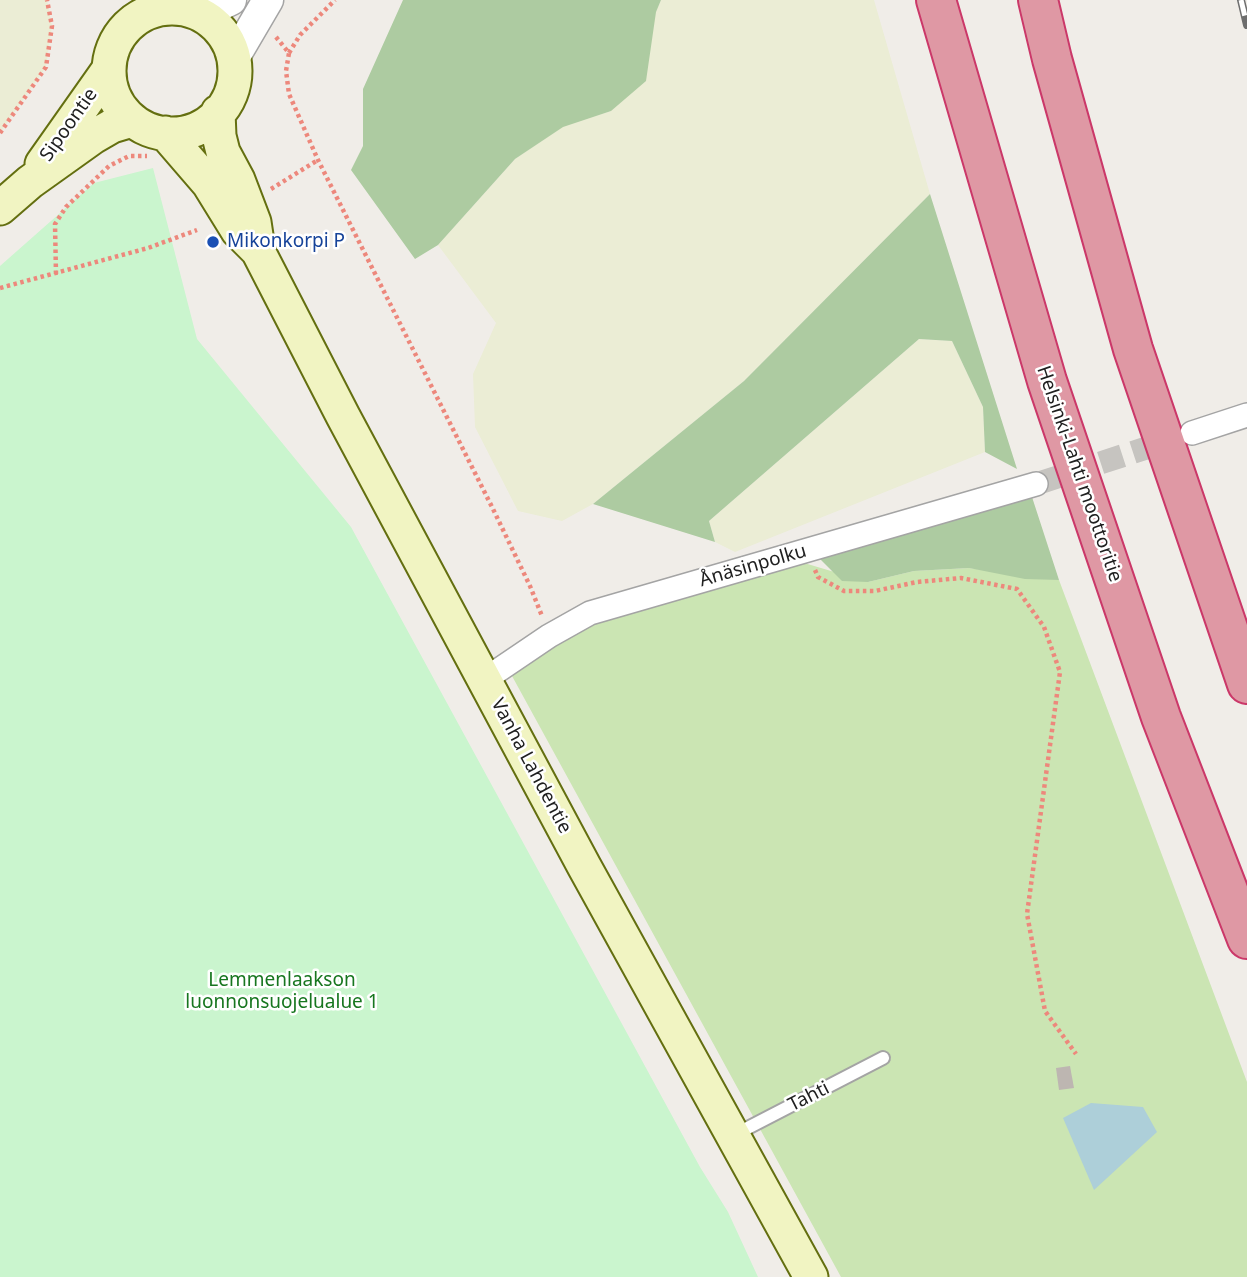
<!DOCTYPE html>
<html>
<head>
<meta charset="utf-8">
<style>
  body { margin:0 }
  canvas { display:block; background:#f0ede8 }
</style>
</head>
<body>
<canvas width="1247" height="1277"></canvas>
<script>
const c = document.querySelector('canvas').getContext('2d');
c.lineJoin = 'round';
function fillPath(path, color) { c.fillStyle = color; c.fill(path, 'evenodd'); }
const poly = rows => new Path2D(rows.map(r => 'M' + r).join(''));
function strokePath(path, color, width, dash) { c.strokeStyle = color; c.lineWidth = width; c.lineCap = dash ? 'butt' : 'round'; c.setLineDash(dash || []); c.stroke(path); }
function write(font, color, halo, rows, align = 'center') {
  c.font = font + ' "Noto Sans",sans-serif'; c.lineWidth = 5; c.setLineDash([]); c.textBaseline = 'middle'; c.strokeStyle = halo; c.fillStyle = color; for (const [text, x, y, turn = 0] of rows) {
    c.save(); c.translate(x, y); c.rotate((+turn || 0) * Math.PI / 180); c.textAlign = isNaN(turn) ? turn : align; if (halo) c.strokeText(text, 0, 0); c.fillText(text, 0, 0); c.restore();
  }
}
const farmland = poly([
  [0,0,47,0,52,26,46,67,0,133],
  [661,0,874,0,930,194,744,381,593,504,562,521,518,511,475,427,473,374,496,323,438,245,515,159,563,126,611,111],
  [919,339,952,341,983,407,985,452,735,552,715,542,709,521]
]);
const grass = poly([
  [784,557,868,582,914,571,969,568,1059,580,1247,1082,1247,1277,841,1277,506,665,549,636]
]);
const forest = poly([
  [403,0,661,0,656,12,646,81,611,111,563,127,515,159,438,245,415,259,351,170,363,146,363,89],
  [930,194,1017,469,985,452,983,407,952,341,919,339,709,521,715,542,593,504,744,381],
  [1032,497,1059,580,1025,579,969,568,914,571,868,582,842,581,820,559]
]);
const park = poly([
  [153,168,197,339,351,527,700,1167,728,1212,758,1277,0,1277,0,266,94,183]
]);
const water = poly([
  [1091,1103,1143,1107,1157,1132,1094,1190,1063,1118]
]);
const building = poly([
  [1070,1066,1074,1088,1059,1090,1056,1068]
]);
const minorTunnel = poly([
  [1036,484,1177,438]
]);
const path = poly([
  [276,37,289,53,286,71,289,94,318,160,493,509,530,586,542,616],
  [289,53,300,35,335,0],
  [0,133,46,67,52,26,47,0],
  [271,189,318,160],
  [56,274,55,224,66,207,109,166,129,156,147,156],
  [0,288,148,248,197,230],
  [815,570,818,577,844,591,875,591,917,582,961,578,1017,589,1044,627,1060,672,1027,914,1045,1011,1076,1054]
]);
const service = poly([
  [734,1135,883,1058]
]);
const minor = poly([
  [1192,433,1247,415],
  [484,680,549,636,590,613,1036,484]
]);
const tertiary = poly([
  [200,15,231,0],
  [234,58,268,0]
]);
const secondary = poly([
  '109 71a63 63 0 1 1 126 0a63 63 0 1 1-126 0Z',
  [218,112,219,136,223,152,238,180,254,222,257,242],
  [165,133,209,184,238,231,258,251,343,416,584,866,811,1277],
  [42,164,109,69],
  [0,208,30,182,93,137,112,126,132,120]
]);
const motorway = poly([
  [936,0,1047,381,1161,717,1247,939],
  [1038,0,1052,59,1133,349,1247,684]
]);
const rail = poly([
  [1241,0,1247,25]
]);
const markers = [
  [213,242,7,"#1a4fb4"]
];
const streetNames = [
  ["Sipoontie",69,125,-55],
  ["Helsinki-Lahti moottoritie",1079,474,71],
  ["Ånäsinpolku",753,566,-16],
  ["Vanha Lahdentie",531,766,62],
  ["Tahti",809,1097,-27]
];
const transitNames = [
  ["Mikonkorpi P",227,242]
];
const parkNames = [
  ["Lemmenlaakson",282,981],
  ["luonnonsuojelualue 1",282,1003]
];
fillPath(farmland, '#ebedd5');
fillPath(grass, '#cbe5b3');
fillPath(forest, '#adcba1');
fillPath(park, '#caf5ce');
fillPath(water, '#adcfd9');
fillPath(building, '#bdb6b1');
strokePath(minorTunnel, '#c6c4c0', 23, [23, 11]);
strokePath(service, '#a4a4a4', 16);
strokePath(minor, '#a4a4a4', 26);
strokePath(tertiary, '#a4a4a4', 33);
strokePath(secondary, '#646f10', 37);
strokePath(motorway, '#cb3869', 42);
strokePath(path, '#ed887c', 4.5, [3.5, 3.5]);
strokePath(service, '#fff', 12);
strokePath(minor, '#fff', 23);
strokePath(tertiary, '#fff', 30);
strokePath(secondary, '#f1f4c2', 33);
strokePath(motorway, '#df98a4', 38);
strokePath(rail, '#6e6e6e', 8);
strokePath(rail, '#fff', 5, [16]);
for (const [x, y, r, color] of markers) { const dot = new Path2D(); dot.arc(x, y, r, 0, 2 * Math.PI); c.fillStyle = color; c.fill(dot); strokePath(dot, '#fff', 2.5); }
write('19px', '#202020', '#fff', streetNames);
write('19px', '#164399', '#fff', transitNames, 'left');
write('19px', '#17761f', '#fff', parkNames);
</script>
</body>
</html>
